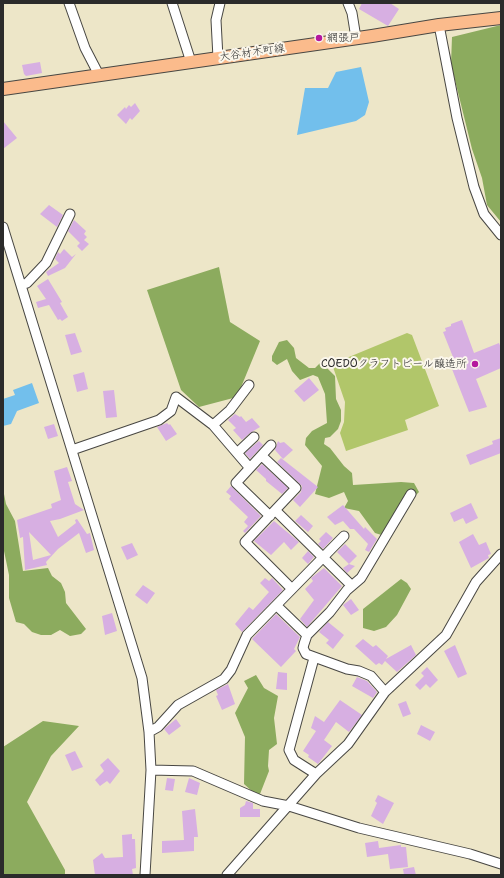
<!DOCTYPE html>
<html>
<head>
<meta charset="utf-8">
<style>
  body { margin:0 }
  #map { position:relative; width:504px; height:878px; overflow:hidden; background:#ede6c8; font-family:"Shantell Sans",sans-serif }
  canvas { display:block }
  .frame { position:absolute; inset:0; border:4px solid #2b2b2b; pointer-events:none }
</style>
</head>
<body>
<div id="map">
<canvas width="504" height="878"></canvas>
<div class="frame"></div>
</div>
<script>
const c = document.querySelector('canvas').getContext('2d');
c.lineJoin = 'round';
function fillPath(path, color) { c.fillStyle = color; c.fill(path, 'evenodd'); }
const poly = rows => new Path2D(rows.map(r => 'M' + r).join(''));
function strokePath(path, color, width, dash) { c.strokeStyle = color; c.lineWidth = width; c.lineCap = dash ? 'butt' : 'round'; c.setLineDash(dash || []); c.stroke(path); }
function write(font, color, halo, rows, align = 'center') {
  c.font = font + ' "Shantell Sans","Klee One",sans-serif'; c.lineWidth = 4; c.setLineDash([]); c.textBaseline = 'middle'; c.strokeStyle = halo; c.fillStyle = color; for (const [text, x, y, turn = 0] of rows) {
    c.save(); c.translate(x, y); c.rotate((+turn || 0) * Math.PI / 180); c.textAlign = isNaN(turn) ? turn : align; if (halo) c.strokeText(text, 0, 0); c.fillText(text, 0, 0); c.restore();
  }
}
const green = poly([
  [407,333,412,335,439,406,405,420,408,430,346,451,340,433,344,422,345,402,332,364]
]);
const forest = poly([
  [501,25,501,222,487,205,482,178,472,149,451,64,452,37],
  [219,267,230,322,260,341,237,397,199,407,181,390,147,290],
  [287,340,294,348,296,358,309,368,315,368,321,362,335,376,336,399,341,410,341,421,338,429,330,437,325,438,324,444,330,448,344,466,352,473,353,485,401,482,414,483,419,492,413,498,388,537,375,533,359,511,344,508,348,501,344,492,329,498,315,494,322,466,305,445,306,438,312,431,327,423,325,394,318,377,313,375,300,380,292,371,287,359,277,365,272,361,272,356,279,342],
  [3,489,6,504,15,521,23,571,48,568,52,576,61,583,65,592,66,603,86,629,81,634,70,636,60,630,51,635,41,635,32,632,24,624,16,622,9,598,9,575,4,551],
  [401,579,407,583,411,589,397,615,386,627,374,631,363,628,363,609],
  [256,675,264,688,278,696,274,718,277,744,269,750,268,766,269,771,260,794,254,793,244,784,245,737,235,713,248,688,244,681],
  [43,721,79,726,51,756,27,802,65,870,65,875,3,875,3,747]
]);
const water = poly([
  [361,67,369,102,365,115,356,121,297,135,305,88,328,88,336,72],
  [32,383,39,403,17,411,11,424,3,426,3,399,15,395,13,390]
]);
const building = poly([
  [362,3,390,3,399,9,388,26,359,9],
  [40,62,42,73,26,76,24,74,22,65],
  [135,103,140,111,132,120,130,118,126,124,117,115,125,107,126,109,129,105,131,107],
  [3,121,17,138,3,149],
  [49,205,63,215,57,227,40,214],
  [74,220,86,231,84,234,87,237,84,240,89,244,82,251,77,246,80,243,68,231],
  [64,249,72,257,76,254,65,268,48,276,46,272,59,263,55,259,58,252,60,254],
  [48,279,62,302,60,303,68,317,62,321,60,319,58,320,49,305,38,308,36,302,46,299,37,286],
  [462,320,474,353,499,343,501,348,501,368,476,379,487,407,469,412,448,359,453,357,443,332,446,331,445,328,451,326,451,324],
  [75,333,82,352,71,355,65,335],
  [84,372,88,389,77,392,73,375],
  [309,378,319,390,304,402,294,391],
  [114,390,117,417,106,418,103,391],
  [235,414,240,417,241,416,246,422,252,418,260,427,250,433,242,440,233,430,236,428,228,420],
  [167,423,169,425,170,424,177,434,166,441,157,427],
  [54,424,58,436,48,439,44,427],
  [501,438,501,453,470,465,466,455,493,444,492,441],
  [259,441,263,445,250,459,245,453],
  [278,441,280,443,284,442,293,450,283,459,275,450],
  [281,458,318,487,300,507,293,500,301,492,302,486,277,462],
  [262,464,288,488,282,494,266,481,266,479,256,470],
  [67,467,72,481,68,482,75,504,84,510,60,519,50,521,58,537,76,523,75,520,77,519,87,534,90,533,94,550,86,553,79,533,58,549,46,562,47,565,25,570,23,537,20,538,17,520,52,508,51,504,61,500,54,471],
  [29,532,51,555,33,560],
  [231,486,261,516,245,533,243,531,248,526,244,522,248,517,229,499,231,496,226,492],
  [471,503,478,518,466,524,463,518,454,522,450,513],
  [343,505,364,529,365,527,377,539,369,552,365,550,368,544,354,529,350,529,343,521,335,525,327,517],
  [301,515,313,526,308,532,295,521],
  [274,521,299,542,291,550,284,542,271,555,254,541],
  [326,532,333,538,323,549,318,544,321,541,319,539],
  [473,534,479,545,486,542,491,554,488,555,489,558,471,568,459,542],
  [132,543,138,555,127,560,121,547],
  [345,544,357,556,349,564,355,566,347,573,343,568,349,564,337,552],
  [308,551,314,557,308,564,302,558],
  [324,568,342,586,307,627,300,619,314,600,305,589,313,581,311,578],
  [265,578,269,581,272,578,283,590,242,632,235,624,249,607,253,610,269,592,260,583],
  [143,585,155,593,147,604,135,595],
  [351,599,359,610,351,615,343,605],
  [112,613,117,631,105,635,102,616],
  [276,614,300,637,294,649,296,651,281,667,252,639],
  [328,622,344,635,333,649,326,643,329,640,319,632],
  [363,639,373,647,376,645,388,656,386,659,411,645,416,655,397,672,385,661,382,665,379,663,376,665,355,646],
  [455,645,467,674,458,678,444,651],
  [427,667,438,680,430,688,426,684,420,690,415,685,424,676,421,673],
  [278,672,287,673,287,690,276,689],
  [357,677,367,681,377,692,373,698,352,686],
  [228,684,235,704,222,710,216,696,218,695,216,690],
  [340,700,362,715,349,732,336,722,324,740,332,746,318,764,308,757,309,755,303,751,316,731,311,728,315,716,324,722],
  [406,701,411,714,403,717,398,704],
  [176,719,181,726,169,735,164,729],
  [421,725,435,732,430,741,417,734],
  [75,751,83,767,72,771,65,755],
  [108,758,120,771,110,784,107,781,100,786,95,780,104,771,100,765],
  [167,778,175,779,173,791,165,790],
  [189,778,200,783,197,795,185,792],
  [378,795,394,803,383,824,371,816,377,803,375,801],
  [246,801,253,803,253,809,260,809,260,817,240,817,240,808,245,805],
  [195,809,198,837,194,837,194,851,162,853,162,841,184,840,182,811],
  [132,834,132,839,135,839,136,868,132,869,133,875,95,875,93,860,102,853,105,858,123,857,122,835],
  [378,841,379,848,401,845,401,847,406,847,408,867,390,869,388,854,367,857,365,843],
  [414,867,416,875,404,875,403,869]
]);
const minor = poly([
  [69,3,85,48,99,75],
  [172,3,191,62],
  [348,3,352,13,356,38],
  [439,25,457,118,474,187,484,214,501,235],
  [218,58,216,20,220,3],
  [3,227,142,678,149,732,151,770,145,875],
  [21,285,27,283,46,263,70,214],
  [213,425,230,410,249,385],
  [72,450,159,420,171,411,176,397,213,425,249,467],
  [237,453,254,437],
  [262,456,296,488,245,542,292,589],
  [276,511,351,585],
  [270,516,236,483,271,445],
  [277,606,307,635],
  [314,658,289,750,294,760,316,774],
  [385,692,371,676,359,671,347,669,306,654,303,648,304,644,307,635,330,612,347,590,361,578,411,494],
  [149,732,158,727,178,705,224,679,231,670,247,635,344,536],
  [151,770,193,771,263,801,289,806,359,828,470,854,501,864],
  [227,875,316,774,348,744,385,692,446,635,476,582,501,554]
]);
const major = poly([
  [3,89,372,36,439,25,501,18]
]);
const markers = [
  [319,38,4,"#b5179e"],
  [475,364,4,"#b5179e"]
];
const poiNames = [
  ["網張戸",327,38],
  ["COEDOクラフトビール醸造所",467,364,"right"]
];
const streetNames = [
  ["大谷材木町線",252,53,-8]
];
fillPath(green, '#b1c66a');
fillPath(forest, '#8cab5e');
fillPath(water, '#72bfec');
fillPath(building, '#d7afe2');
strokePath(minor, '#484743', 11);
strokePath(major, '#484743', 14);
strokePath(minor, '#fff', 9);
strokePath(major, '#fbbb8c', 12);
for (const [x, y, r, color] of markers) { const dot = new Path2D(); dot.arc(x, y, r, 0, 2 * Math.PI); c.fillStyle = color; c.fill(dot); strokePath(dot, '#fbf7ec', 1.5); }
write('11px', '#2b2b2b', '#fbf7ec', poiNames, 'left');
write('11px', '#2b2b2b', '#fbf7ec', streetNames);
</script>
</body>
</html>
